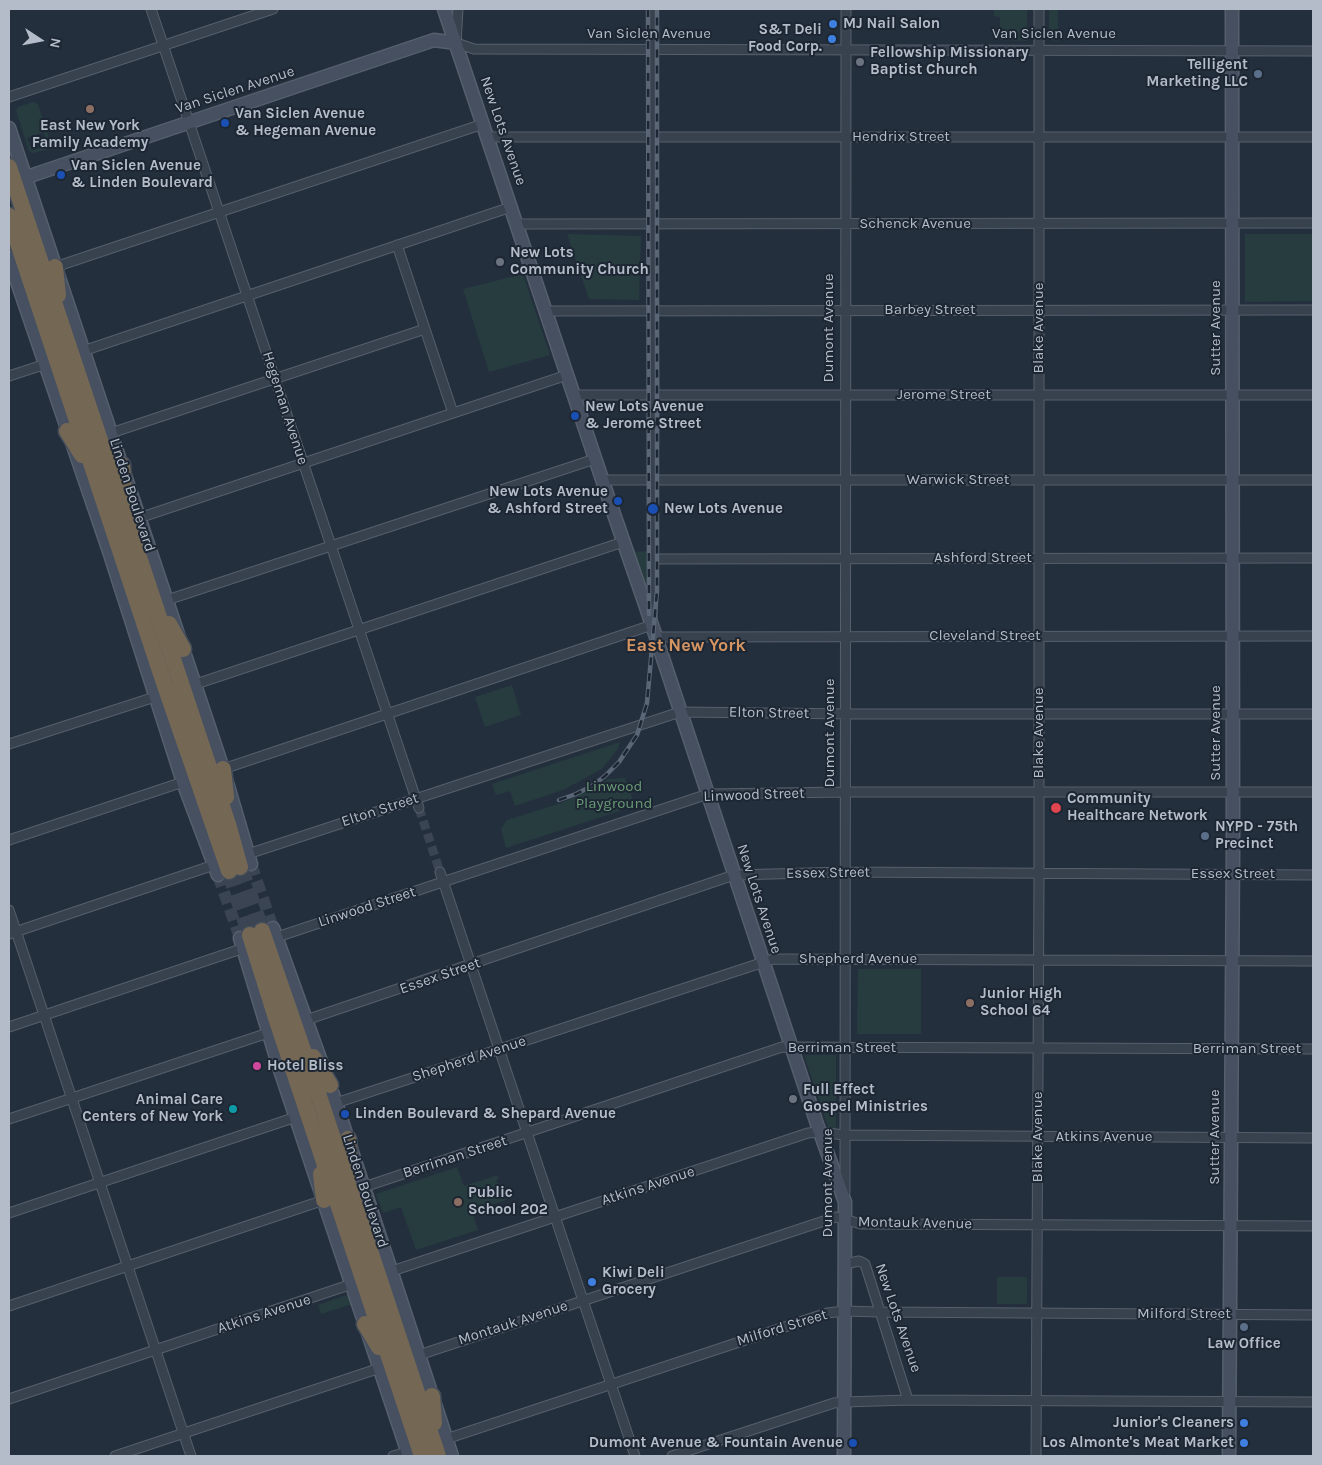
<!DOCTYPE html>
<html>
<head>
<meta charset="utf-8">
<style>
  body { margin:0 }
  #map { position:relative; width:1322px; height:1465px; overflow:hidden; background:#242f3e; font-family:Karla,sans-serif }
  canvas { display:block }
  .frame { position:absolute; inset:0; border:10px solid #b4bcc9; pointer-events:none }
  .north { position:absolute; left:15px; top:15px; width:50px; height:50px; -webkit-text-stroke:4px #1d2633; paint-order:stroke; rotate:101deg; font-size:14px; font-weight:700; line-height:20px; text-align:center; color:#b4bcc9 }
  .north::after { content:''; display:block; margin:auto; width:18px; height:22px; background:#b4bcc9; clip-path:polygon(50% 0,100% 100%,50% 72%,0 100%) }
</style>
</head>
<body>
<div id="map">
<canvas width="1322" height="1465"></canvas>
<div class="frame"></div>
<div class="north">N</div>
</div>
<script>
const c = document.querySelector('canvas').getContext('2d');
c.lineJoin = 'round';
function fillPath(path, color) { c.fillStyle = color; c.fill(path, 'evenodd'); }
const poly = rows => new Path2D(rows.map(r => 'M' + r).join(''));
function strokePath(path, color, width, dash) { c.strokeStyle = color; c.lineWidth = width; c.lineCap = dash ? 'butt' : 'round'; c.setLineDash(dash || []); c.stroke(path); }
function write(font, color, halo, rows, align = 'center') {
  c.font = font + ' Karla,sans-serif'; c.lineWidth = 4; c.setLineDash([]); c.textBaseline = 'middle'; c.strokeStyle = halo; c.fillStyle = color; for (const [text, x, y, turn = 0] of rows) {
    c.save(); c.translate(x, y); c.rotate((+turn || 0) * Math.PI / 180); c.textAlign = isNaN(turn) ? turn : align; if (halo) c.strokeText(text, 0, 0); c.fillText(text, 0, 0); c.restore();
  }
}
const green = poly([
  [994,9,1027,9,1027,41,1000,40,1000,17,994,16],
  [1049,9,1058,9,1058,41,1049,40],
  [33,102,38,104,51,144,49,149,33,153,29,151,16,111,18,107],
  [44,132,48,146,32,150,27,138],
  [567,234,641,236,639,300,589,299],
  [1245,234,1313,234,1313,301,1245,302],
  [523,274,550,355,489,372,463,289],
  [648,551,647,594,634,552],
  [512,685,521,715,485,727,475,697],
  [620,742,618,749,602,769,563,790,515,806,510,791,496,795,492,784],
  [625,778,635,806,506,848,501,829,507,820,561,803,584,793,608,779],
  [858,969,921,969,921,1034,857,1034],
  [804,1055,836,1055,836,1128,828,1127],
  [457,1167,464,1186,498,1175,499,1179,496,1180,502,1196,505,1196,506,1200,472,1211,478,1230,416,1250,401,1207,383,1213,376,1194],
  [997,1277,1027,1277,1027,1304,997,1304],
  [349,1294,352,1304,321,1314,318,1305]
]);
const streetTunnel = poly([
  [419,808,440,872]
]);
const secondaryTunnel = poly([
  [251,864,273,928],
  [218,875,240,938]
]);
const highwayTunnel = poly([
  [240,867,262,931],
  [229,871,250,935]
]);
const street = poly([
  [151,9,419,808],
  [458,9,456,43,474,49,1313,51],
  [9,97,273,9],
  [488,137,1313,137],
  [517,224,1313,223],
  [397,245,453,413],
  [55,267,483,124],
  [546,311,1313,310],
  [80,352,511,207],
  [9,376,49,363],
  [574,395,1313,395],
  [111,433,425,329],
  [602,480,1313,480],
  [139,518,567,375],
  [653,559,1313,558],
  [167,600,595,459],
  [656,637,1313,636],
  [190,686,623,542],
  [9,744,161,695],
  [223,769,652,625,654,395,652,216,653,9],
  [9,840,183,782],
  [248,854,680,712,855,714,1313,714],
  [440,872,635,1456],
  [9,910,191,1456],
  [9,934,214,865],
  [277,937,708,794,846,792,1313,792],
  [306,1020,734,875,846,872,1313,875],
  [9,1027,244,948],
  [336,1103,773,959,1313,961],
  [9,1119,268,1033],
  [364,1187,782,1047,1313,1049],
  [845,1192,846,9],
  [9,1213,296,1117],
  [845,1264,859,1261,865,1264,908,1400],
  [386,1273,808,1133,820,1132,844,1135,1313,1138],
  [9,1306,324,1200],
  [419,1355,836,1217,861,1224,1313,1226],
  [9,1399,355,1283],
  [446,1439,827,1313,845,1311,879,1312,1313,1315],
  [115,1456,380,1368],
  [393,1456,407,1452],
  [672,1456,834,1403,844,1402,908,1400,1313,1402],
  [1036,1456,1039,880,1039,9]
]);
const secondary = poly([
  [444,9,606,491,645,604,817,1124,845,1202,844,1456],
  [9,128,223,769,251,864],
  [18,180,434,40,456,43],
  [9,258,109,551,183,782,218,875],
  [273,928,336,1103,452,1456],
  [240,938,279,1067,409,1456],
  [1229,1456,1233,847,1232,9]
]);
const highway = poly([
  [9,167,228,824,240,867],
  [9,216,164,683,229,871],
  [55,267,58,295],
  [67,431,82,455],
  [122,465,124,493],
  [169,624,183,649],
  [223,769,226,797],
  [262,931,320,1099,438,1456],
  [250,935,277,1021,422,1456],
  [313,1057,330,1085],
  [348,1139,351,1171],
  [321,1174,324,1200],
  [365,1324,379,1347],
  [432,1396,434,1423]
]);
const rail = poly([
  [648,9,649,614],
  [559,800,576,794,592,786,605,776,619,762,637,735,647,703,657,591,657,9]
]);
const markers = [
  [833,24,5,"#3f7fe0"],
  [832,39,5,"#3f7fe0"],
  [860,62,5,"#6b7280"],
  [1258,74,5,"#5c6f8a"],
  [90,109,5,"#8d6e63"],
  [225,123,5,"#1a4fb4"],
  [61,175,5,"#1a4fb4"],
  [500,262,5,"#6b7280"],
  [575,416,5,"#1a4fb4"],
  [618,501,5,"#1a4fb4"],
  [653,509,6,"#1a4fb4"],
  [1056,808,6,"#e0444e"],
  [1205,836,5,"#5c6f8a"],
  [970,1003,5,"#8d6e63"],
  [257,1066,5,"#d1479c"],
  [793,1099,5,"#6b7280"],
  [233,1109,5,"#0f9aa8"],
  [345,1114,5,"#1a4fb4"],
  [458,1202,5,"#8d6e63"],
  [592,1282,5,"#3f7fe0"],
  [1244,1327,5,"#5c6f8a"],
  [1244,1423,5,"#3f7fe0"],
  [853,1443,5,"#1a4fb4"],
  [1244,1443,5,"#3f7fe0"]
];
const poiNames = [
  ["MJ Nail Salon",843,24],
  ["S&T Deli",822,30,"right"],
  ["Food Corp.",822,47,"right"],
  ["Fellowship Missionary",870,53],
  ["Baptist Church",870,70],
  ["Telligent",1248,65,"right"],
  ["Marketing LLC",1248,82,"right"],
  ["Van Siclen Avenue",235,114],
  ["& Hegeman Avenue",235,131],
  ["East New York",90,126,"center"],
  ["Family Academy",90,143,"center"],
  ["Van Siclen Avenue",71,166],
  ["& Linden Boulevard",71,183],
  ["New Lots",510,253],
  ["Community Church",510,270],
  ["New Lots Avenue",585,407],
  ["& Jerome Street",585,424],
  ["New Lots Avenue",608,492,"right"],
  ["& Ashford Street",608,509,"right"],
  ["New Lots Avenue",664,509],
  ["Community",1067,799],
  ["Healthcare Network",1067,816],
  ["NYPD - 75th",1215,827],
  ["Precinct",1215,844],
  ["Junior High",980,994],
  ["School 64",980,1011],
  ["Hotel Bliss",267,1066],
  ["Full Effect",803,1090],
  ["Gospel Ministries",803,1107],
  ["Animal Care",223,1100,"right"],
  ["Centers of New York",223,1117,"right"],
  ["Linden Boulevard & Shepard Avenue",355,1114],
  ["Public",468,1193],
  ["School 202",468,1210],
  ["Kiwi Deli",602,1273],
  ["Grocery",602,1290],
  ["Law Office",1244,1344,"center"],
  ["Junior's Cleaners",1234,1423,"right"],
  ["Dumont Avenue & Fountain Avenue",843,1443,"right"],
  ["Los Almonte's Meat Market",1234,1443,"right"]
];
const streetNames = [
  ["Van Siclen Avenue",649,34],
  ["Van Siclen Avenue",1054,34],
  ["Van Siclen Avenue",235,90,-18],
  ["New Lots Avenue",503,131,71],
  ["Hendrix Street",901,137],
  ["Schenck Avenue",915,224],
  ["Barbey Street",930,310],
  ["Dumont Avenue",829,328,-90],
  ["Blake Avenue",1039,328,-90],
  ["Sutter Avenue",1216,328,-90],
  ["Jerome Street",944,395],
  ["Hegeman Avenue",285,408,72],
  ["Warwick Street",958,480],
  ["Linden Boulevard",132,495,72],
  ["Ashford Street",983,558],
  ["Cleveland Street",985,636],
  ["Elton Street",769,713,1],
  ["Dumont Avenue",830,733,-90],
  ["Blake Avenue",1039,733,-90],
  ["Sutter Avenue",1216,733,-90],
  ["Linwood Street",754,795,-2],
  ["Elton Street",380,810,-18],
  ["Essex Street",828,873,-1],
  ["Essex Street",1233,874],
  ["New Lots Avenue",759,899,72],
  ["Linwood Street",367,907,-18],
  ["Shepherd Avenue",858,959],
  ["Essex Street",440,976,-19],
  ["Berriman Street",842,1048],
  ["Berriman Street",1247,1049],
  ["Shepherd Avenue",469,1059,-18],
  ["Blake Avenue",1038,1137,-90],
  ["Atkins Avenue",1104,1137],
  ["Sutter Avenue",1215,1137,-90],
  ["Berriman Street",455,1157,-18],
  ["Dumont Avenue",828,1183,-90],
  ["Atkins Avenue",648,1186,-18],
  ["Linden Boulevard",365,1191,72],
  ["Montauk Avenue",915,1223,1],
  ["Atkins Avenue",264,1314,-18],
  ["Milford Street",1184,1314],
  ["New Lots Avenue",898,1318,71],
  ["Montauk Avenue",513,1323,-18],
  ["Milford Street",782,1328,-17]
];
const parkNames = [
  ["Linwood",614,787],
  ["Playground",614,804]
];
const quarterNames = [
  ["East New York",686,646]
];
fillPath(green, '#263c3f');
strokePath(streetTunnel, '#3a4453', 9, [9, 4.5]);
strokePath(secondaryTunnel, '#3a4453', 12, [12, 6]);
strokePath(highwayTunnel, '#3a4453', 16, [16, 8]);
strokePath(street, '#565f6c', 11);
strokePath(secondary, '#565f6c', 15);
strokePath(highway, '#434c59', 19);
strokePath(street, '#38414e', 9);
strokePath(secondary, '#465061', 12);
strokePath(highway, '#746855', 16);
strokePath(rail, '#5a6575', 4.5);
strokePath(rail, '#1d2633', 2.5, [8]);
for (const [x, y, r, color] of markers) { const dot = new Path2D(); dot.arc(x, y, r, 0, 2 * Math.PI); c.fillStyle = color; c.fill(dot); strokePath(dot, '#1d2633', 2); }
write('bold 15px', '#b4bcc9', '#1d2633', poiNames, 'left');
write('15px', '#b4bcc9', '#1d2633', streetNames);
write('15px', '#6b9a76', '#1d2633', parkNames);
write('bold 18px', '#d59563', '#1d2633', quarterNames);
</script>
</body>
</html>
